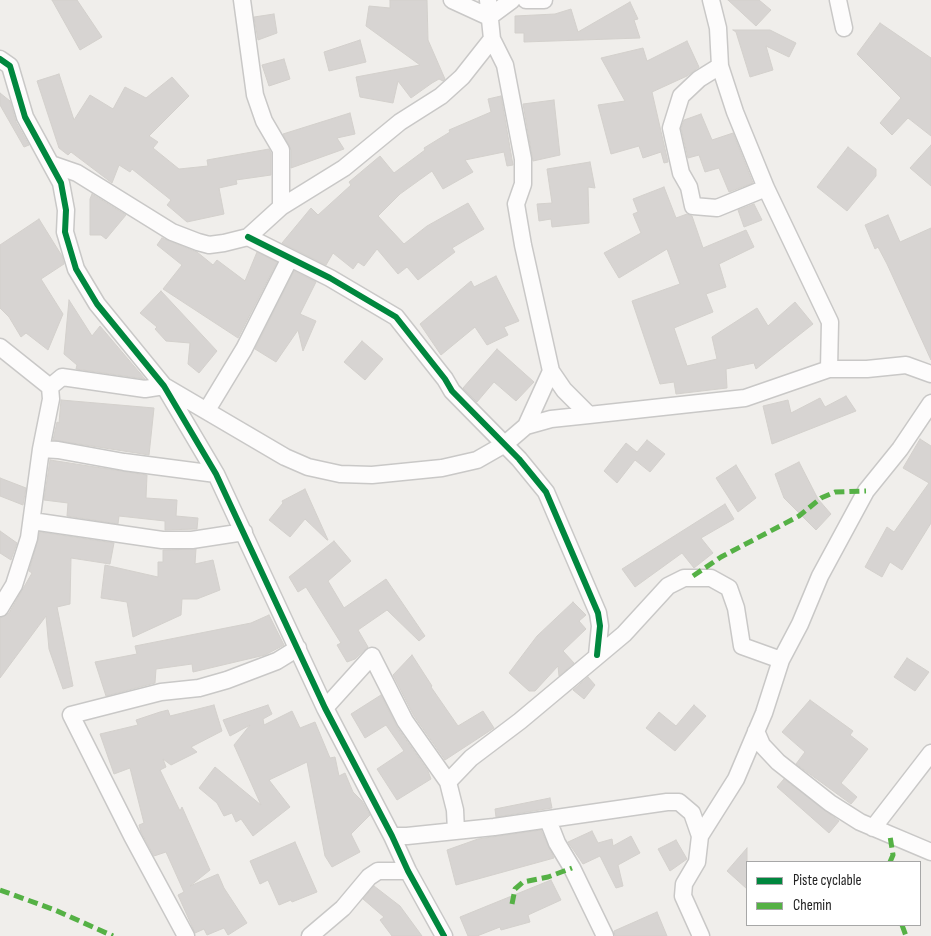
<!DOCTYPE html>
<html>
<head>
<meta charset="utf-8">
<style>
  body { margin:0 }
  #map { position:relative; width:931px; height:936px; overflow:hidden; background:#f0eeeb; font-family:"Sofia Sans Condensed",sans-serif }
  canvas { display:block }
  .legend { position:absolute; left:746px; top:861px; width:175px; height:65px; box-sizing:border-box; background:#fff; border:1px solid #a7a7a7; margin:0; padding:6px 9px; list-style:none; font-size:15px; color:#222 }
  .legend li { display:flex; align-items:center; gap:10px; height:25px }
  .legend b { width:25px; border:1px solid #a7a7a7 }
</style>
</head>
<body>
<div id="map">
<canvas width="931" height="936"></canvas>
<ul class="legend">
<li><b style="height:6px;background:#00873e"></b>Piste cyclable</li>
<li><b style="height:6px;background:#55b145"></b>Chemin</li>
</ul>
</div>
<script>
const c = document.querySelector('canvas').getContext('2d');
c.lineJoin = 'round';
function fillPath(path, color) { c.fillStyle = color; c.fill(path, 'evenodd'); }
const poly = rows => new Path2D(rows.map(r => 'M' + r).join(''));
function strokePath(path, color, width, dash) { c.strokeStyle = color; c.lineWidth = width; c.lineCap = dash ? 'butt' : 'round'; c.setLineDash(dash || []); c.stroke(path); }
const building = poly([
  [52,0,77,0,102,37,80,50,52,0],
  [390,0,427,0,428,40,445,79,443,81,439,79,432,83,411,98,398,81,393,103,360,97,356,77,420,65,366,26,369,6,390,8,390,0],
  [728,0,759,0,771,10,756,26,728,0],
  [630,2,638,19,634,20,640,38,524,42,524,33,515,33,515,16,555,14,571,9,578,32,630,2],
  [274,14,277,33,258,40,254,17,274,14],
  [880,23,931,58,931,136,908,118,892,135,880,123,901,98,857,54,880,23],
  [733,30,770,30,796,43,789,57,766,46,773,70,750,77,736,32,733,30],
  [360,40,366,62,329,71,324,52,360,40],
  [687,41,699,67,687,76,652,92,668,162,664,163,661,152,643,158,639,146,611,154,598,105,625,101,601,58,643,48,647,61,687,41],
  [284,59,290,79,269,86,262,65,284,59],
  [59,74,74,120,90,95,113,109,125,87,146,98,172,77,189,96,149,136,158,142,153,148,179,169,208,166,207,160,269,149,271,153,271,175,236,180,237,184,219,188,224,214,187,222,167,205,171,200,132,169,130,172,119,165,112,183,71,152,68,155,59,148,37,81,59,74],
  [0,93,10,101,16,122,29,145,24,147,0,105,0,93],
  [501,96,513,165,507,166,504,152,465,160,473,172,443,189,432,171,400,194,378,216,404,244,427,226,468,203,484,229,452,248,455,252,418,280,407,267,398,274,377,249,364,266,358,262,353,269,333,253,326,265,282,243,311,208,318,215,351,185,349,182,380,156,394,173,425,150,424,148,450,132,449,130,491,112,488,99,501,96],
  [554,100,560,155,533,161,523,104,554,100],
  [350,113,355,134,337,138,344,149,291,168,291,150,283,134,350,113],
  [701,114,712,140,733,133,753,183,729,192,719,168,705,172,699,155,688,158,681,128,684,120,701,114],
  [931,145,931,186,910,168,931,145],
  [848,147,876,169,876,176,847,211,817,187,848,147],
  [590,162,595,188,588,187,589,223,552,227,551,219,539,221,537,204,552,203,547,169,590,162],
  [664,187,676,218,687,214,692,216,703,248,746,230,754,247,719,264,726,287,706,294,713,312,674,328,687,366,717,359,712,337,757,308,768,326,795,302,813,324,756,369,754,363,726,369,727,388,676,394,674,382,660,384,632,301,680,284,667,249,619,278,604,253,641,233,633,214,638,212,633,199,664,187],
  [92,194,126,215,106,239,101,235,90,235,90,199,92,194],
  [754,204,762,220,744,227,738,210,754,204],
  [888,215,900,242,931,228,931,360,887,264,878,247,875,249,865,225,888,215],
  [39,219,62,256,64,264,41,279,63,314,48,350,26,333,21,337,9,317,0,308,0,245,39,219],
  [162,238,197,252,213,265,217,260,245,281,257,252,277,262,238,338,163,289,182,265,157,245,162,238],
  [294,271,316,282,300,314,316,321,303,351,298,330,276,362,255,349,294,271],
  [496,276,519,321,504,327,508,335,487,345,475,327,441,355,420,324,471,281,474,287,496,276],
  [161,291,217,351,199,373,188,364,190,343,166,341,155,329,157,327,140,313,161,291],
  [69,300,92,336,100,326,145,379,76,369,77,365,64,354,69,300],
  [362,341,383,359,365,380,344,362,362,341],
  [497,349,534,382,516,401,494,382,477,402,463,388,497,349],
  [846,396,856,411,772,444,763,406,788,400,791,413,820,398,825,407,846,396],
  [61,400,154,408,149,455,53,440,57,422,59,423,61,400],
  [920,439,931,446,931,523,902,570,890,562,882,577,865,567,887,527,894,532,929,483,903,468,920,439],
  [647,440,665,454,650,472,635,460,617,483,604,471,626,443,637,452,647,440],
  [50,460,147,475,146,498,177,500,176,516,198,518,197,529,165,530,165,521,119,516,118,524,67,516,68,503,44,500,50,460],
  [799,462,818,499,831,514,816,530,784,498,775,474,799,462],
  [736,465,756,498,738,512,716,478,736,465],
  [0,478,26,488,23,505,0,496,0,478],
  [305,489,328,540,327,540,305,519,290,537,269,520,283,503,282,501,305,489],
  [725,504,734,519,701,538,713,553,694,568,682,553,635,587,622,569,725,504],
  [0,531,17,543,11,560,0,553,0,531],
  [40,532,114,543,110,564,71,558,70,604,57,607,73,686,63,689,49,649,46,616,0,678,0,618,9,613,32,573,29,571,40,532],
  [334,541,351,561,328,581,344,608,386,579,425,636,419,641,387,610,358,630,368,647,355,659,347,662,337,645,341,643,306,587,298,592,289,577,334,541],
  [196,549,195,564,213,560,220,590,197,599,182,599,181,615,133,637,127,602,101,598,105,565,158,577,158,562,163,562,163,550,196,549],
  [573,602,586,615,579,621,586,629,563,651,574,663,559,676,558,666,535,691,529,691,509,673,537,636,573,602],
  [269,615,284,645,265,655,193,672,192,664,156,669,155,683,106,696,95,662,137,654,135,646,251,623,269,615],
  [412,655,432,686,431,687,458,726,483,711,494,728,445,760,414,716,393,675,412,655],
  [907,658,929,672,915,691,894,677,907,658],
  [588,677,595,685,584,699,573,690,588,677],
  [381,695,397,727,428,771,431,779,397,800,377,769,404,751,386,725,365,738,351,714,381,695],
  [810,700,853,731,850,735,868,749,841,783,857,797,851,804,796,764,805,752,782,732,810,700],
  [214,705,222,731,191,747,197,752,171,765,163,759,166,767,160,770,180,811,182,807,210,870,190,886,218,874,224,888,247,923,228,935,224,928,207,935,204,929,195,933,178,895,184,892,166,852,154,856,141,832,139,825,144,823,130,768,114,774,100,734,138,725,136,720,160,712,168,710,170,716,214,705],
  [268,705,272,714,263,719,264,725,292,711,300,728,315,722,330,758,335,757,339,776,345,773,353,792,362,801,370,815,351,834,360,852,332,867,325,856,307,762,269,780,290,807,253,836,241,819,236,822,232,813,224,816,217,803,199,788,215,767,261,805,234,745,250,725,230,736,223,720,268,705],
  [694,705,706,716,675,751,646,728,659,712,676,726,694,705],
  [784,779,839,821,829,833,777,787,784,779],
  [550,798,552,808,496,817,495,809,550,798],
  [541,830,554,858,456,885,447,850,478,839,541,830],
  [592,831,598,843,612,839,613,846,631,836,640,853,618,865,623,886,616,888,600,856,583,864,568,842,592,831],
  [676,840,687,859,670,871,658,849,676,840],
  [295,842,317,892,292,902,291,900,279,905,268,880,260,884,250,861,295,842],
  [747,848,747,889,727,871,747,848],
  [551,880,561,900,528,915,530,922,501,930,500,927,477,936,468,936,460,917,551,880],
  [374,886,400,906,422,936,392,936,380,920,384,917,363,899,374,886],
  [657,912,667,936,615,936,614,931,657,912]
]);
const street = poly([
  [242,0,255,95,264,121,281,150,281,207],
  [452,0,489,17,512,0],
  [488,0,492,39,505,65,523,159,523,184,516,204,523,245,551,371,526,426],
  [526,0,544,0],
  [711,0,718,28,720,66,735,112,766,188,830,322,829,369],
  [838,0,844,28],
  [0,59,10,66,25,117,61,183,66,210,65,232,76,269,97,304,164,386,216,474,325,708,392,836,408,871,444,936],
  [720,66,699,79,681,96,671,128,681,173,689,187,693,206,717,208,766,188],
  [51,164,77,173,172,232,198,242,209,245,224,243,248,237,281,207,344,168,400,122,441,96,462,77,492,39],
  [248,237,330,278,396,317,445,379,452,391,519,459,546,492,598,613,600,626,597,655],
  [0,347,50,387,51,399,41,449,29,538,14,585,0,608],
  [551,371,564,390,589,415,745,398,829,369,867,369,906,365,931,374],
  [50,387,62,377,145,389,164,386,285,457,308,467,340,474,372,475,442,468,477,460,505,444,526,426,551,419,589,415],
  [207,410,244,349,290,258],
  [41,449,58,450,124,462,216,474],
  [32,521,162,540,192,540,244,532],
  [325,708,372,656,405,721,448,782,455,810,456,831],
  [756,731,762,745,778,762,830,803,860,822,931,852],
  [448,782,471,758,520,721,624,634,668,586,684,578,711,578,729,588,736,608,742,646,781,660],
  [548,820,557,843,572,868,605,936],
  [873,828,931,753],
  [392,836,407,836,494,827,667,802,679,802,692,813,700,836,697,862,684,884,683,896,701,936],
  [700,836,736,779,764,713,781,660,800,624,820,576,866,491,900,449,931,403],
  [186,936,132,836,71,715,161,692,199,688,227,680,277,661,298,648],
  [310,936,343,908,369,877,378,871,408,871]
]);
const quiet = poly([
  [693,576,721,557,799,516,821,498,835,492,866,491],
  [890,862,893,855,890,836],
  [0,890,55,910,113,936],
  [512,904,515,889,523,882,548,877,572,868],
  [902,925,906,936]
]);
const cycleway = poly([
  [0,59,10,66,25,117,61,183,66,210,65,232,76,269,97,304,164,386,216,474,325,708,392,836,408,871,444,936],
  [248,237,330,278,396,317,445,379,452,391,519,459,546,492,598,613,600,626,597,655]
]);
fillPath(building, '#d7d4d2');
strokePath(building, '#d3d0cc', 1);
strokePath(street, '#c9c8c7', 19);
strokePath(street, '#fdfcfc', 16);
strokePath(quiet, '#55b145', 5, [10, 5]);
strokePath(cycleway, '#00873e', 6);
</script>
</body>
</html>
